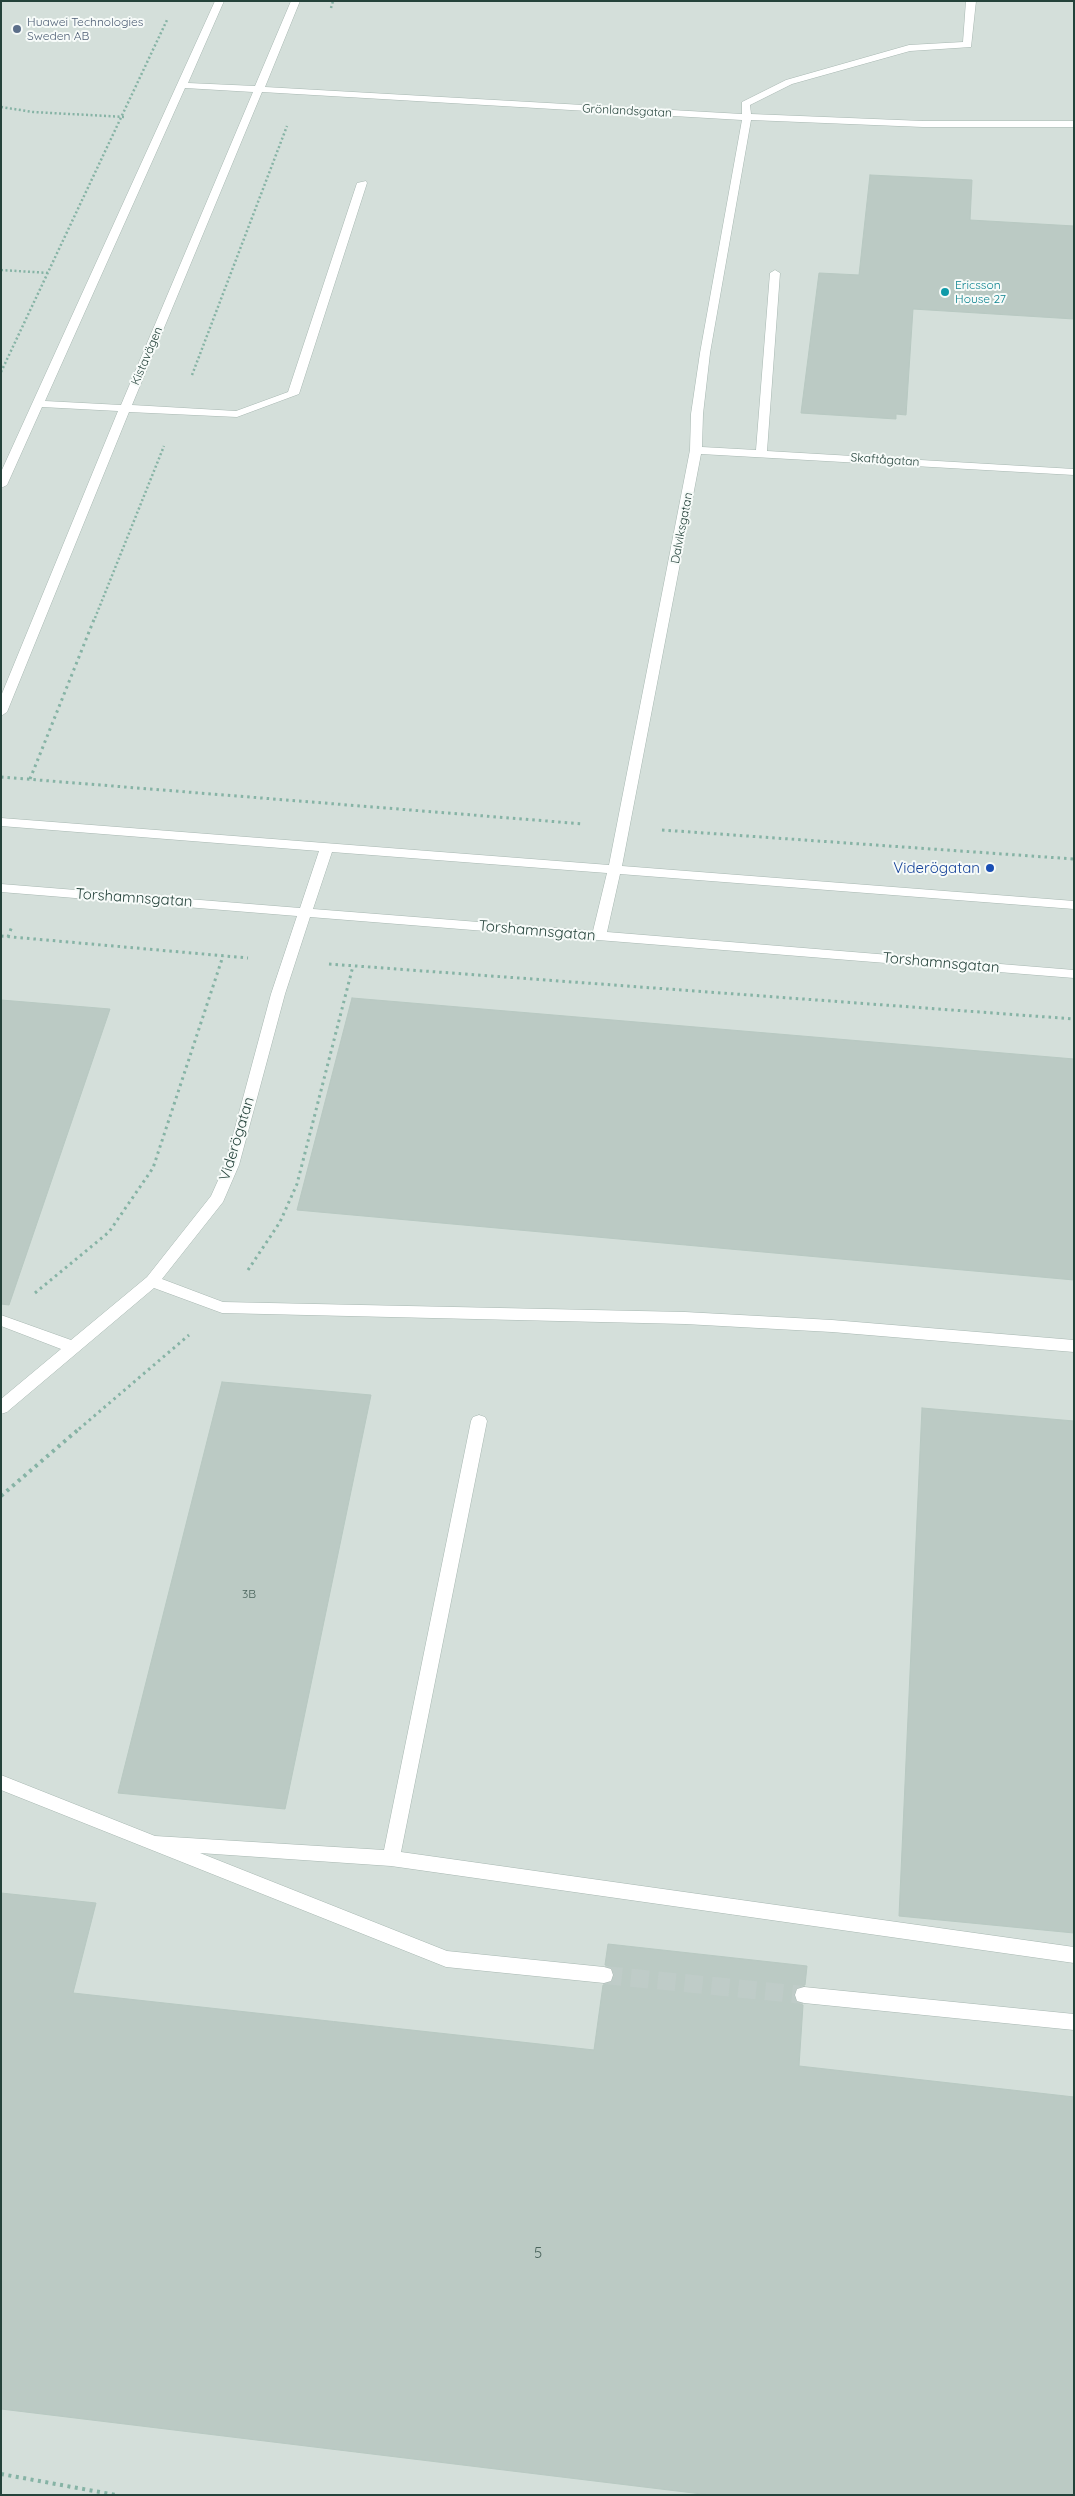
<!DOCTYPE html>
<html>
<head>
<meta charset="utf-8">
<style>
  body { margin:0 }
  #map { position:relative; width:1075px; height:2496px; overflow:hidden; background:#e6efeb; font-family:Quicksand,sans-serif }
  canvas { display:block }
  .frame { position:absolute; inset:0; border:2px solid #24423a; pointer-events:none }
</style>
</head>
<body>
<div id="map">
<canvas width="1075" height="2496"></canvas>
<div class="frame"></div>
</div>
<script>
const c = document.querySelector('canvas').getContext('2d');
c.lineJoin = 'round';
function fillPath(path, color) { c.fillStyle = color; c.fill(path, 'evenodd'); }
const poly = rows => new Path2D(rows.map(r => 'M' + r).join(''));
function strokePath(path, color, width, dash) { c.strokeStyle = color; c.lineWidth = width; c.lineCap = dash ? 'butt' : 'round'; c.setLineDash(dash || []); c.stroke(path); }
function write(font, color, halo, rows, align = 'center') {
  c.font = font + ' Quicksand,sans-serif'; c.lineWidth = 4; c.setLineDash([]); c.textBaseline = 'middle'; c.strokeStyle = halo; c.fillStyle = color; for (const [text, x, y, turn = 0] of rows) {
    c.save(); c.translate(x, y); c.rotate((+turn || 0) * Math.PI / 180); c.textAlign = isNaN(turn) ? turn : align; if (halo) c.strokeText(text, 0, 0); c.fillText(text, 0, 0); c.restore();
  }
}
const built = poly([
  [1,1,1074,1,1074,2495,1,2495]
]);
const building = poly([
  [870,175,972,180,970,220,1074,226,1074,319,913,309,906,415,896,414,896,419,801,413,819,273,859,275,870,175],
  [352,998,1074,1059,1074,1280,297,1210,352,998],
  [1,1000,110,1009,9,1305,1,1304,1,1000],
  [222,1382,371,1395,285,1809,118,1793,222,1382],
  [922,1408,1074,1421,1074,1933,899,1916,922,1408],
  [1,1893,96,1903,73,1993,594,2050,603,1985,612,1983,615,1976,613,1968,605,1965,608,1944,807,1966,805,1985,796,1987,793,1994,795,2002,803,2005,799,2066,1074,2097,1074,2495,710,2495,1,2409,1,1893]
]);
const minorTunnel = poly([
  [604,1975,804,1995]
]);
const pathFar2 = poly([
  [331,8,333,1],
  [1,107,33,112,126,117],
  [1,270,49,273],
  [1,372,167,20],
  [192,375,287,126],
  [95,618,164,446]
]);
const pathFar1 = poly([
  [1,777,584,824],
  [30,779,95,617],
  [662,830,1074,859],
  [1,936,248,958],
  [8,937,12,926],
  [329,964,1074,1019],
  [248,1270,280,1222,297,1184,353,966],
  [35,1293,109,1232,153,1168,223,956],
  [79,1429,189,1335]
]);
const path = poly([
  [1,1496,80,1428],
  [1,2474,116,2495]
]);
const minor = poly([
  [215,1,224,1,188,83,255,86,291,1,300,1,265,87,742,114,742,102,786,80,909,45,963,42,966,1,976,1,971,47,910,51,792,84,750,105,751,114,923,121,1074,121,1074,127,923,127,751,120,710,353,703,414,702,447,756,450,770,273,775,270,780,273,767,451,1074,469,1074,475,701,454,622,866,1074,901,1074,909,620,874,607,932,1074,970,1074,978,310,917,285,994,239,1165,223,1202,162,1279,223,1302,685,1312,832,1320,1074,1340,1074,1352,832,1332,685,1324,222,1313,154,1288,7,1412,1,1414,1,1399,61,1349,1,1326,1,1315,71,1340,147,1277,211,1196,225,1165,271,994,297,916,1,892,1,884,300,908,319,851,1,826,1,818,609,865,690,450,691,414,700,353,742,120,262,92,132,405,236,411,288,392,357,183,366,181,367,183,299,394,237,417,129,412,7,712,1,716,1,696,118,411,42,407,7,485,1,488,1,472,215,1],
  [185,88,253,92,121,405,45,401,185,88],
  [332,852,607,873,593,931,313,909,332,852],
  [479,1415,485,1417,487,1421,401,1852,1074,1947,1074,1963,391,1866,200,1853,447,1951,604,1967,611,1969,613,1975,611,1981,604,1983,446,1967,1,1790,1,1775,155,1836,384,1850,471,1421,473,1417,479,1415],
  [804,1987,1074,2014,1074,2030,804,2003,797,2001,795,1995,797,1989,804,1987]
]);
const markers = [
  [17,29,5,"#5c6f8a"],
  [945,292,5,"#0f9aa8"],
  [990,868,5,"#1a4fb4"]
];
const farServicenames = [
  ["Huawei Technologies",27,22],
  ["Sweden AB",27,36]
];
const farStreetnames = [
  ["Grönlandsgatan",627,111,3],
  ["Kistavägen",147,356,-67],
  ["Skaftågatan",885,460,4],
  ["Dalviksgatan",682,528,-79]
];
const farCulturenames = [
  ["Ericsson",955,285],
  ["House 27",955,299]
];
const numberNames = [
  ["3B",249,1594]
];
const transitNames = [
  ["Viderögatan",980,868]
];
const streetNames = [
  ["Torshamnsgatan",134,898,4],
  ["Torshamnsgatan",537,931,5],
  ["Torshamnsgatan",941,963,5],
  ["Viderögatan",237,1139,-73]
];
const nearNumbernames = [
  ["5",538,2253]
];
fillPath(built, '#d4dfda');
fillPath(building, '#bbcac4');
strokePath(building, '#b8c9c2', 1);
strokePath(minorTunnel, '#bfccc8', 18, [18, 9]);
strokePath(minor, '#a8b8b2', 1);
strokePath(pathFar2, '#86b3a5', 2.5, [2, 2.5]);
strokePath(pathFar1, '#86b3a5', 3, [2.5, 4]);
strokePath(path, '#86b3a5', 4, [3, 4.5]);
fillPath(minor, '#fff');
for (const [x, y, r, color] of markers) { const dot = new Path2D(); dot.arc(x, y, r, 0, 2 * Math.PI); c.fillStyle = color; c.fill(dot); strokePath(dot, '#f7fbf9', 2); }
write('12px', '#4e5e75', '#f7fbf9', farServicenames, 'left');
write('12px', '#24423a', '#f7fbf9', farStreetnames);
write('12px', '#0d838f', '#f7fbf9', farCulturenames, 'left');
write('12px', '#4a645c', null, numberNames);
write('15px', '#164399', '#f7fbf9', transitNames, 'right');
write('15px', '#24423a', '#f7fbf9', streetNames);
write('15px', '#4a645c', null, nearNumbernames);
</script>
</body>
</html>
